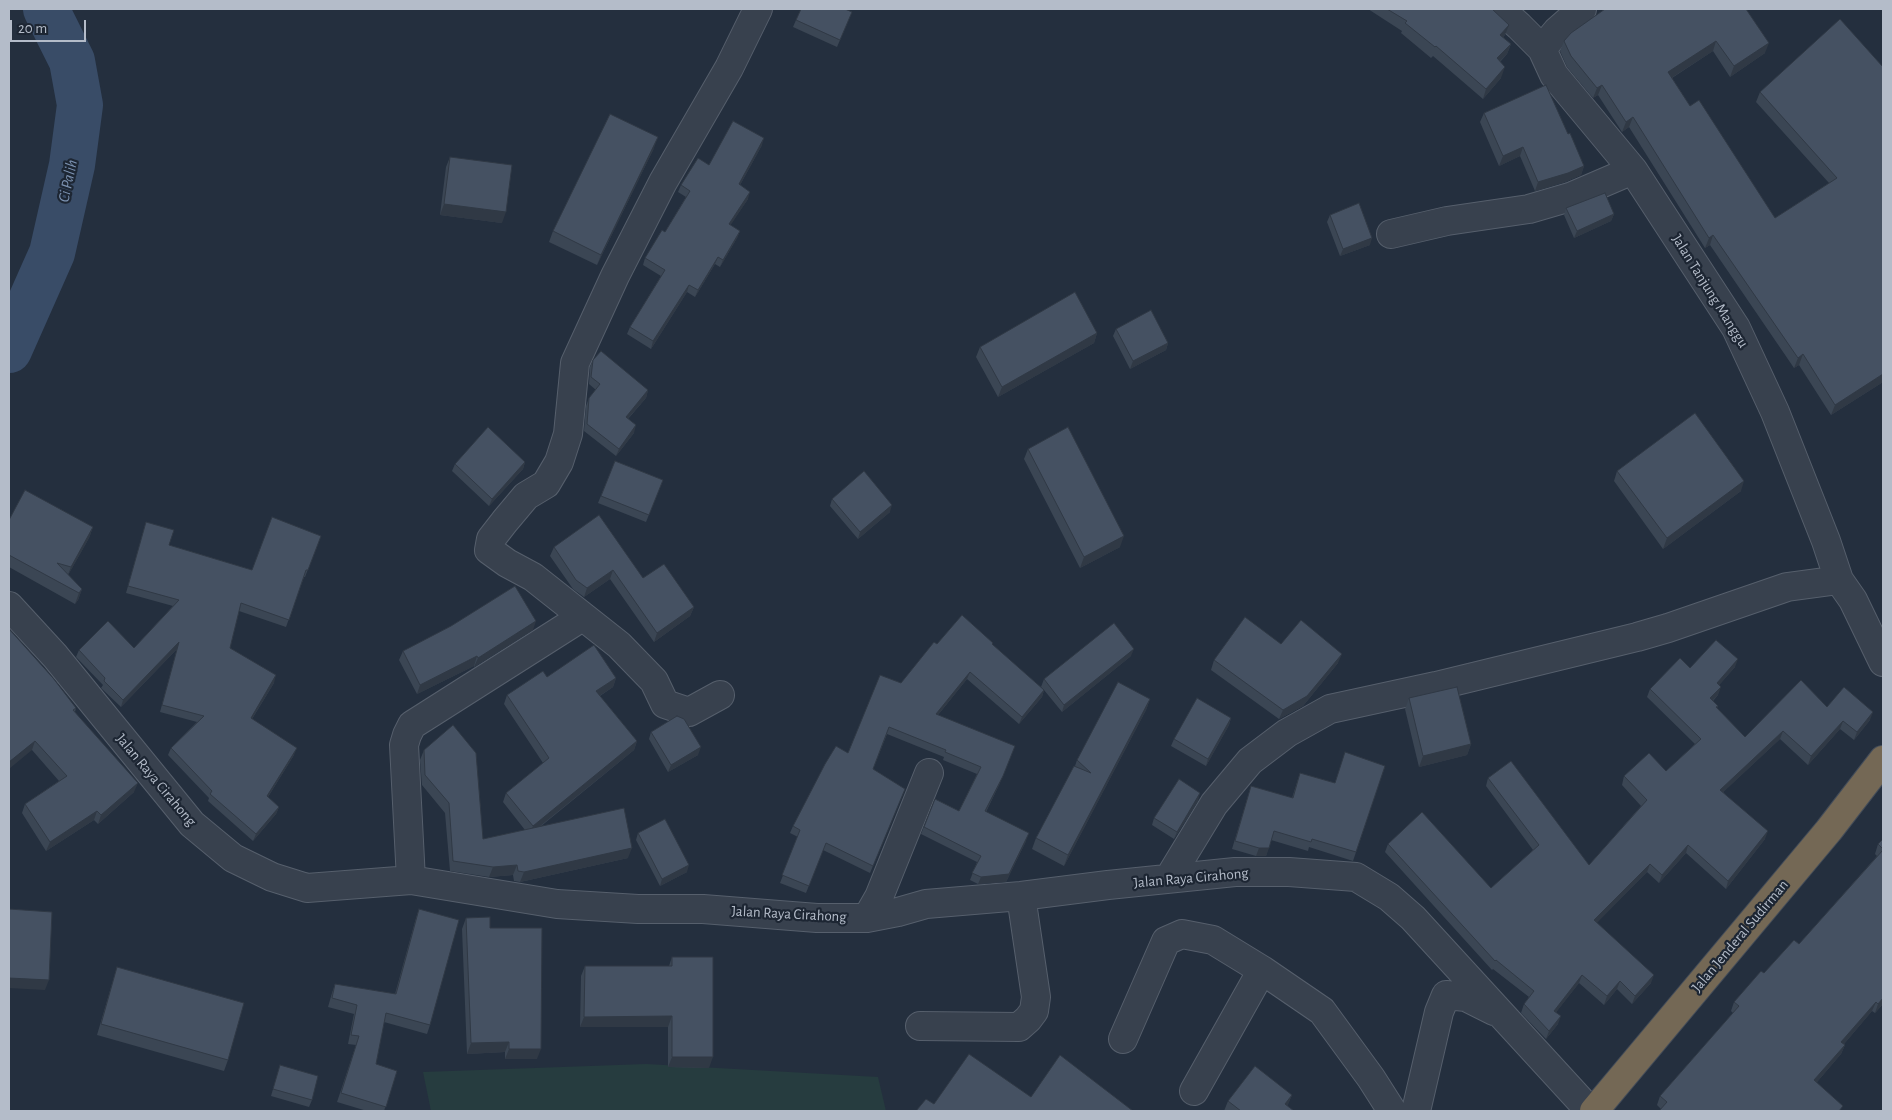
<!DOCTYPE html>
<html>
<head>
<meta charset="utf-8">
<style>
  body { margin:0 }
  #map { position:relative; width:1892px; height:1120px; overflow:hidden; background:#242f3e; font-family:"Alegreya Sans",sans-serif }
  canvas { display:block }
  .frame { position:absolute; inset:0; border:10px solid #b4bcc9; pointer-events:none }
  .scale { position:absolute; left:10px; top:20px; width:76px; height:22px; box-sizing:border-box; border:2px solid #b4bcc9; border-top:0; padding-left:6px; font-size:15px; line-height:18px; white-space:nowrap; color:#b4bcc9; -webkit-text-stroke:4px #1d2633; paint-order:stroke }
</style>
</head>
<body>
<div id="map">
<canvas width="1892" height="1120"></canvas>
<div class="frame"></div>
<div class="scale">20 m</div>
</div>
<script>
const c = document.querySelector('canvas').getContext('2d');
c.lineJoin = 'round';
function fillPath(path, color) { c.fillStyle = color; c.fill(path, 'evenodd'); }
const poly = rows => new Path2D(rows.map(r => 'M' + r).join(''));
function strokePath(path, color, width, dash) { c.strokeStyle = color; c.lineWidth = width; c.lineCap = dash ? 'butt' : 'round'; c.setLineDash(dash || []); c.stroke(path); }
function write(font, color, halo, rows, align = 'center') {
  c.font = font + ' "Alegreya Sans",sans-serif'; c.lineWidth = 4.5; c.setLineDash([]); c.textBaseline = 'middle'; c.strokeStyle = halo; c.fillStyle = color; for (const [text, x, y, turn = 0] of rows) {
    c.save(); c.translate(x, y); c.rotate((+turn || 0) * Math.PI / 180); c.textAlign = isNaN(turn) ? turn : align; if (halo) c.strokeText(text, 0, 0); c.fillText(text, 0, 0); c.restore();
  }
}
const green = poly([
  [646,1064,878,1077,886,1111,431,1111,423,1072]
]);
const river = poly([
  [9,350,52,253,72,165,80,105,72,61,46,9]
]);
const minor = poly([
  [1500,9,1519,26,1542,49],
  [1582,9,1557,31,1542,49,1554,75,1633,170,1736,328,1775,412,1826,541,1839,580,1853,600,1883,662],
  [1391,234,1447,221,1529,209,1570,197,1633,170],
  [9,606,55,656,192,824,233,858,272,877,307,888,411,880,557,904,638,909,703,909,817,918,867,918,898,912,926,904,1021,896,1108,885,1235,872,1289,872,1356,877,1389,897,1413,918,1590,1111],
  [720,695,689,712,665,704,654,681,619,645,533,577,507,563,489,550,491,539,505,521,526,496,546,484,559,462,568,434,575,363,615,276,663,182,729,68,758,9],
  [1169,878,1214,804,1250,761,1287,733,1330,709,1436,686,1637,637,1668,628,1787,587,1839,580],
  [411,880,404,745,407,735,412,725,582,617],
  [867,918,879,897,929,773],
  [920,1026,1019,1027,1028,1019,1034,1011,1036,997,1021,896],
  [1123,1039,1166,941,1182,934,1213,940,1262,970,1322,1011,1371,1078,1392,1111],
  [1194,1091,1262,970],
  [1416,1111,1439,1012,1446,995,1466,997,1494,1011]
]);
const highway = poly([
  [1594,1111,1829,830,1883,760]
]);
const wall = poly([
  [1368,9,1492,9,1505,35,1503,37,1511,44,1507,54,1500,62,1501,78,1483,99,1433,56,1431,58,1401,33,1402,31],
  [1605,9,1765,53,1730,77,1713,51,1672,78,1690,106,1775,218,1829,183,1756,102,1760,92,1883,67,1883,382,1831,415,1799,365,1794,368,1710,245,1705,248,1629,127,1622,132,1598,95,1593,98,1567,67,1560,51,1564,41],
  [852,12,837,47,793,27,796,20],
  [1484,113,1568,134,1584,166,1581,175,1565,182,1535,191,1520,156,1499,166,1480,122],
  [762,145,740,185,748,199,730,225,740,231,737,238,720,267,715,264,695,297,687,292,651,349,627,334,630,327,661,276,643,265,645,258,665,232,686,197,678,192,681,185,709,165],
  [654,148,597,265,549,242,553,231],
  [450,157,502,223,440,215,446,167],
  [1566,208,1614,214,1611,221,1574,238,1564,215],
  [1330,215,1370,245,1340,256,1327,222],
  [1116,329,1168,343,1166,350,1130,369,1113,336],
  [1097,333,1094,343,998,397,976,357,980,347],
  [593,360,648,390,646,398,628,419,634,433,616,456,584,431,586,406,589,398,596,390,589,384,590,367],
  [1028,449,1120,547,1080,568,1024,459],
  [615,461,663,480,646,522,598,503],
  [525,462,523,469,489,506,452,471,455,464],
  [1617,471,1741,491,1663,549,1614,481],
  [832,499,890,512,858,539,830,506],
  [9,520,93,527,89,538,68,575,82,589,78,600,75,604,9,567],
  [146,522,169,545,252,570,321,536,305,577,304,577,286,627,239,611,230,648,274,683,252,719,294,755,268,797,279,807,276,814,253,841,208,801,209,798,168,755,171,748,197,722,160,712,177,649,121,707,101,688,103,685,76,657,79,650,134,648,173,606,126,593],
  [554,547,643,578,694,607,690,616,654,642,610,579,584,597,573,589,550,556],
  [9,629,76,708,75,712,134,792,98,824,94,820,46,851,22,813,25,804,59,781,32,750],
  [533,630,474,667,474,666,417,694,399,660,403,651],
  [937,644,992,645,1044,690,1041,687,1044,679,1131,656,1062,712,1044,690,1042,697,1019,724,967,679,938,715,1000,783,986,812,1026,841,1006,882,978,884,970,880,977,862,921,834,935,799,959,811,977,774,943,760,944,757,887,734,873,769,905,789,870,873,823,850,806,893,780,883,798,837,790,833,793,826,901,683],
  [1281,644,1338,663,1303,706,1279,719,1211,670,1214,660],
  [1735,667,1719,685,1718,695,1713,701,1718,706,1717,708,1745,737,1827,707,1870,720,1854,740,1840,729,1808,765,1780,739,1723,792,1765,839,1726,889,1686,853,1659,883,1647,872,1596,923,1651,983,1632,1004,1617,989,1604,1005,1579,983,1556,1012,1558,1024,1546,1039,1521,1013,1524,1004,1529,997,1493,969,1492,970,1385,852,1388,844,1491,888,1533,850,1486,786,1488,778,1589,865,1641,806,1622,785,1624,776,1666,771,1695,744,1647,697,1650,689,1690,668],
  [547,677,616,678,613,687,600,696,637,741,634,750,540,827,628,858,520,882,514,881,513,875,489,877,450,871,445,813,422,785,420,760,424,750,483,839,525,830,503,802,506,793,543,763,504,704,507,695],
  [1409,698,1471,744,1467,755,1419,767,1405,709],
  [1150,699,1146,710,1064,866,1032,849,1036,838,1075,766,1077,760],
  [1231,718,1229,725,1206,766,1171,746,1174,739],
  [651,732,698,755,668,772,649,739],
  [1385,766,1353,861,1309,847,1308,851,1271,840,1266,856,1256,856,1232,849,1251,786,1292,798,1300,773,1335,783],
  [1198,801,1174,839,1152,825,1154,818],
  [638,833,687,872,660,886,636,840],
  [1883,839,1883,1004,1875,1013,1872,1011,1844,1044,1845,1045,1841,1054,1817,1082,1661,1109,1657,1105,1660,1096,1733,1013,1731,1011,1734,1002,1764,973,1799,944,1877,856,1875,854,1878,844],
  [419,909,430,1025,427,1034,384,1022,376,1064,397,1071,384,1111,367,1111,337,1102,356,1045,348,1044,354,1014,328,1007,332,993,335,984,395,994,416,918],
  [466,918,490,928,537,1059,505,1059,505,1052,467,1054,462,929],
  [672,957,709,1068,668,1067,668,1027,580,1027,581,976,585,966,669,966],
  [117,967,228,1060,224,1071,97,1035,114,977],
  [280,1065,312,1100,309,1107,271,1096],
  [1292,1095,1287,1106,1294,1111,1224,1111,1228,1101]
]);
const shadedWall = poly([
  [1509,25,1505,35,1496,45,1500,35],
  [1716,41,1713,51,1665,82,1668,72],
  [1769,43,1765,53,1730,77,1734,66],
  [1511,44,1507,54,1493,68,1497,58],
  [1505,67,1501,78,1483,99,1486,89],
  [1602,85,1598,95,1593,98,1597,88],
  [1633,117,1629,127,1622,132,1626,122],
  [658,137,654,148,597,265,601,255],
  [764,138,762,145,736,192,739,184],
  [1523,147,1520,156,1499,166,1503,156],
  [1584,166,1581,175,1565,182,1535,191,1538,182],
  [750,192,748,199,726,232,729,224],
  [444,204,506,212,502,223,440,215],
  [1614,214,1611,221,1574,238,1577,231],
  [740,231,737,238,720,267,723,260],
  [1713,235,1710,245,1705,248,1709,238],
  [1372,238,1370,245,1340,256,1343,249],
  [718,257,715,264,695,297,698,290],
  [689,285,687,292,651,349,653,341],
  [1097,333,1094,343,998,397,1002,387],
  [1168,343,1166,350,1130,369,1133,361],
  [1803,354,1799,365,1794,368,1798,358],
  [1883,374,1883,382,1831,415,1835,405],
  [648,390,646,398,623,424,626,417],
  [636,425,634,433,616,456,619,449],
  [525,462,523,469,489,506,492,499],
  [1744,481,1741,491,1663,549,1667,538],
  [892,505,890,512,858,539,860,532],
  [93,527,89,538,67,577,71,567],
  [1124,536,1120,547,1080,568,1084,557],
  [613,570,610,579,584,597,587,588],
  [82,589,78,600,75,604,79,593],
  [694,607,690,616,654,642,657,633],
  [536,621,533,630,474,667,478,658],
  [179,642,177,649,121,707,123,700],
  [1134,649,1131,656,1062,712,1064,705],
  [1342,654,1338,663,1303,706,1279,719,1283,710],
  [477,656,474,666,417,694,420,685],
  [1738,659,1735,667,1714,691,1717,683],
  [970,672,967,679,933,721,936,714],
  [276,675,274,683,248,725,251,718],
  [616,678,613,687,593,700,596,691],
  [1721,687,1718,695,1707,706,1710,698],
  [1044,690,1042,697,1019,724,1022,717],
  [1150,699,1146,710,1064,866,1068,855],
  [1873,712,1870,720,1854,740,1857,732],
  [1231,718,1229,725,1206,766,1208,759],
  [1843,721,1840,729,1808,765,1811,756],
  [1783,731,1780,739,1717,798,1720,790],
  [35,741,32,750,9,769,9,762],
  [637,741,634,750,529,835,533,826],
  [1471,744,1467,755,1419,767,1423,756],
  [1015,746,1000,783,982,818,985,811],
  [701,747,698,755,668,772,671,765],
  [297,748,294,755,264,803,267,796],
  [138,783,134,792,98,824,101,815],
  [1200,793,1198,801,1174,839,1177,832],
  [279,807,276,814,253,841,256,834],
  [97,811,94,820,46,851,50,842],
  [1768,831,1765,839,1726,889,1728,881],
  [1029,833,1026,841,1006,882,978,884,981,877],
  [1688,845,1686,853,1659,883,1662,875],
  [632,848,628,858,520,882,524,872],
  [1259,848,1269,848,1266,856,1256,856],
  [1650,864,1647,872,1591,929,1594,920],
  [517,865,513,875,489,877,493,867],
  [689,865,687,872,660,886,662,879],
  [1582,975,1579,983,1551,1019,1554,1011],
  [1654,975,1651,983,1632,1004,1635,996],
  [9,978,49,980,45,990,9,988],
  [1620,981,1617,989,1604,1005,1607,996],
  [1883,998,1883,1004,1875,1013,1878,1004],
  [1876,1002,1872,1011,1838,1051,1841,1042],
  [672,1016,668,1027,580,1027,584,1017],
  [1561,1016,1558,1024,1546,1039,1549,1031],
  [509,1042,505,1052,467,1054,471,1043],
  [1845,1045,1841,1054,1811,1089,1814,1080],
  [509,1049,541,1049,537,1059,505,1059],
  [672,1057,713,1057,709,1068,668,1067],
  [1292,1095,1288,1105,1283,1111,1285,1104]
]);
const building = poly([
  [801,9,845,9,852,12,840,40,796,20,801,9],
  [1387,9,1492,9,1509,25,1500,35,1511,44,1497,58,1505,67,1486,89,1436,46,1435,47,1405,23,1407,21,1387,9],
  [1605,9,1746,9,1769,43,1734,66,1716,41,1668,72,1690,106,1699,100,1775,218,1837,178,1760,92,1840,19,1883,67,1883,374,1835,405,1803,354,1798,358,1713,235,1709,238,1633,117,1626,122,1602,85,1597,88,1571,56,1564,41,1571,33,1605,9],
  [1546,85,1568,134,1570,133,1584,166,1568,173,1538,182,1523,147,1503,156,1484,113,1546,85],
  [610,114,658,137,601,255,553,231,610,114],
  [733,121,764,138,739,184,750,192,729,224,740,231,723,260,718,257,698,290,689,285,653,341,630,327,665,270,645,258,662,230,665,232,690,191,681,185,698,158,709,165,733,121],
  [450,157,512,165,506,212,444,204,450,157],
  [1605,193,1614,214,1577,231,1566,208,1605,193],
  [1359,203,1372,238,1343,249,1330,215,1359,203],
  [1075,292,1097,333,1002,387,980,347,1075,292],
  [1151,310,1168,343,1133,361,1116,329,1151,310],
  [601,351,648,390,626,417,636,425,619,449,587,424,589,398,600,384,591,377,593,360,601,351],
  [1695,413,1744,481,1667,538,1617,471,1695,413],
  [488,427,525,462,492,499,455,464,488,427],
  [1068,427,1124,536,1084,557,1028,449,1068,427],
  [615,461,663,480,649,515,601,496,615,461],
  [864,471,892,505,860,532,832,499,864,471],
  [25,490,93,527,71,567,57,563,82,589,79,593,9,555,9,520,25,490],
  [599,515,643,578,664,564,694,607,657,633,613,570,587,588,576,580,554,547,599,515],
  [272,517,321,536,308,570,306,570,289,620,241,603,230,648,276,675,251,718,297,748,267,796,279,807,256,834,210,794,212,791,171,748,204,716,162,705,179,642,123,700,104,681,105,678,79,650,108,621,134,648,179,600,128,586,146,522,174,530,169,545,252,570,272,517],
  [515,586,536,621,478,658,477,656,420,685,403,651,451,626,515,586],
  [962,615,993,643,992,644,1044,690,1022,717,970,672,936,714,1015,746,1003,776,985,811,1029,833,1009,874,981,877,972,873,981,856,924,827,935,799,959,811,981,767,945,752,946,750,889,727,873,769,905,789,873,866,826,843,809,886,782,875,800,830,793,826,825,764,836,746,848,753,880,675,901,683,934,642,937,644,962,615],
  [1245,617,1281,644,1301,620,1342,654,1307,696,1283,710,1214,660,1245,617],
  [1114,623,1134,649,1064,705,1044,679,1114,623],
  [9,629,53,678,76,708,73,710,138,783,101,815,97,811,50,842,25,804,67,776,35,741,9,762,9,629],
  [1716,640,1738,659,1717,683,1721,687,1710,698,1718,706,1716,707,1745,737,1801,680,1827,707,1844,687,1873,712,1857,732,1843,721,1811,756,1783,731,1720,790,1768,831,1728,881,1688,845,1662,875,1650,864,1594,920,1654,975,1635,996,1620,981,1607,996,1582,975,1554,1011,1561,1016,1549,1031,1524,1004,1534,991,1496,960,1495,961,1388,844,1422,812,1491,888,1539,845,1488,778,1511,761,1589,865,1647,800,1624,776,1649,753,1666,771,1701,739,1650,689,1680,658,1690,668,1716,640],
  [594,645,616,678,596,691,637,741,533,826,506,793,549,758,507,695,543,671,547,677,594,645],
  [1118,682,1150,699,1068,855,1036,838,1074,766,1091,773,1077,760,1118,682],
  [1457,687,1471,744,1423,756,1409,698,1457,687],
  [1197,698,1231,718,1208,759,1174,739,1197,698],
  [677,716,684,719,701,747,671,765,651,732,677,716],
  [453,725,476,753,483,839,624,808,632,848,524,872,518,871,517,865,493,867,453,861,449,803,425,775,424,750,453,725],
  [1345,752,1385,766,1356,852,1312,839,1311,842,1274,831,1269,848,1259,848,1235,841,1251,786,1293,798,1300,773,1335,783,1345,752],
  [1179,779,1200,793,1177,832,1154,818,1179,779],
  [665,819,689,865,662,879,638,833,665,819],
  [1883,839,1883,849,1878,844,1883,839],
  [1883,850,1883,998,1878,1004,1876,1002,1841,1042,1845,1045,1814,1080,1843,1106,1839,1111,1659,1111,1667,1102,1660,1096,1739,1006,1734,1002,1761,971,1764,973,1794,940,1799,944,1883,850],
  [9,909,52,912,49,980,9,978,9,909],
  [419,909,459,920,430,1025,386,1013,376,1064,397,1071,386,1107,341,1093,359,1036,351,1035,357,1005,332,998,335,984,396,994,419,909],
  [490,917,490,928,542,928,541,1049,509,1049,509,1042,471,1043,466,918,490,917],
  [672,957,713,957,713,1057,672,1057,672,1016,584,1017,585,966,672,966,672,957],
  [117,967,244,1003,228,1060,101,1024,117,967],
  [969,1054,1031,1097,1060,1055,1133,1111,916,1111,926,1099,934,1104,969,1054],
  [280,1065,318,1076,312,1100,273,1089,280,1065],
  [1255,1066,1292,1095,1285,1104,1294,1111,1241,1111,1228,1101,1255,1066]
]);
const streetNames = [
  ["Jalan Tanjung Manggu",1710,291,58],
  ["Jalan Raya Cirahong",156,780,50],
  ["Jalan Raya Cirahong",1191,878,-5],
  ["Jalan Raya Cirahong",789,914,3],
  ["Jalan Jenderal Sudirman",1740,936,-50]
];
const waterNames = [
  ["Ci Palih",68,181,-78]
];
fillPath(green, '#263c3f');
strokePath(river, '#394c67', 46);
strokePath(minor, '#565f6c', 30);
strokePath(highway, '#434c59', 30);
strokePath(minor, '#38414e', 28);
strokePath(highway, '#746855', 28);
fillPath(wall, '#3b4654');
fillPath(shadedWall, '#303945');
fillPath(building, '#455162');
strokePath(building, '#303945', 1);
write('15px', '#b4bcc9', '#1d2633', streetNames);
write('italic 16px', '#7c92b1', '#1d2633', waterNames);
</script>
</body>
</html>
